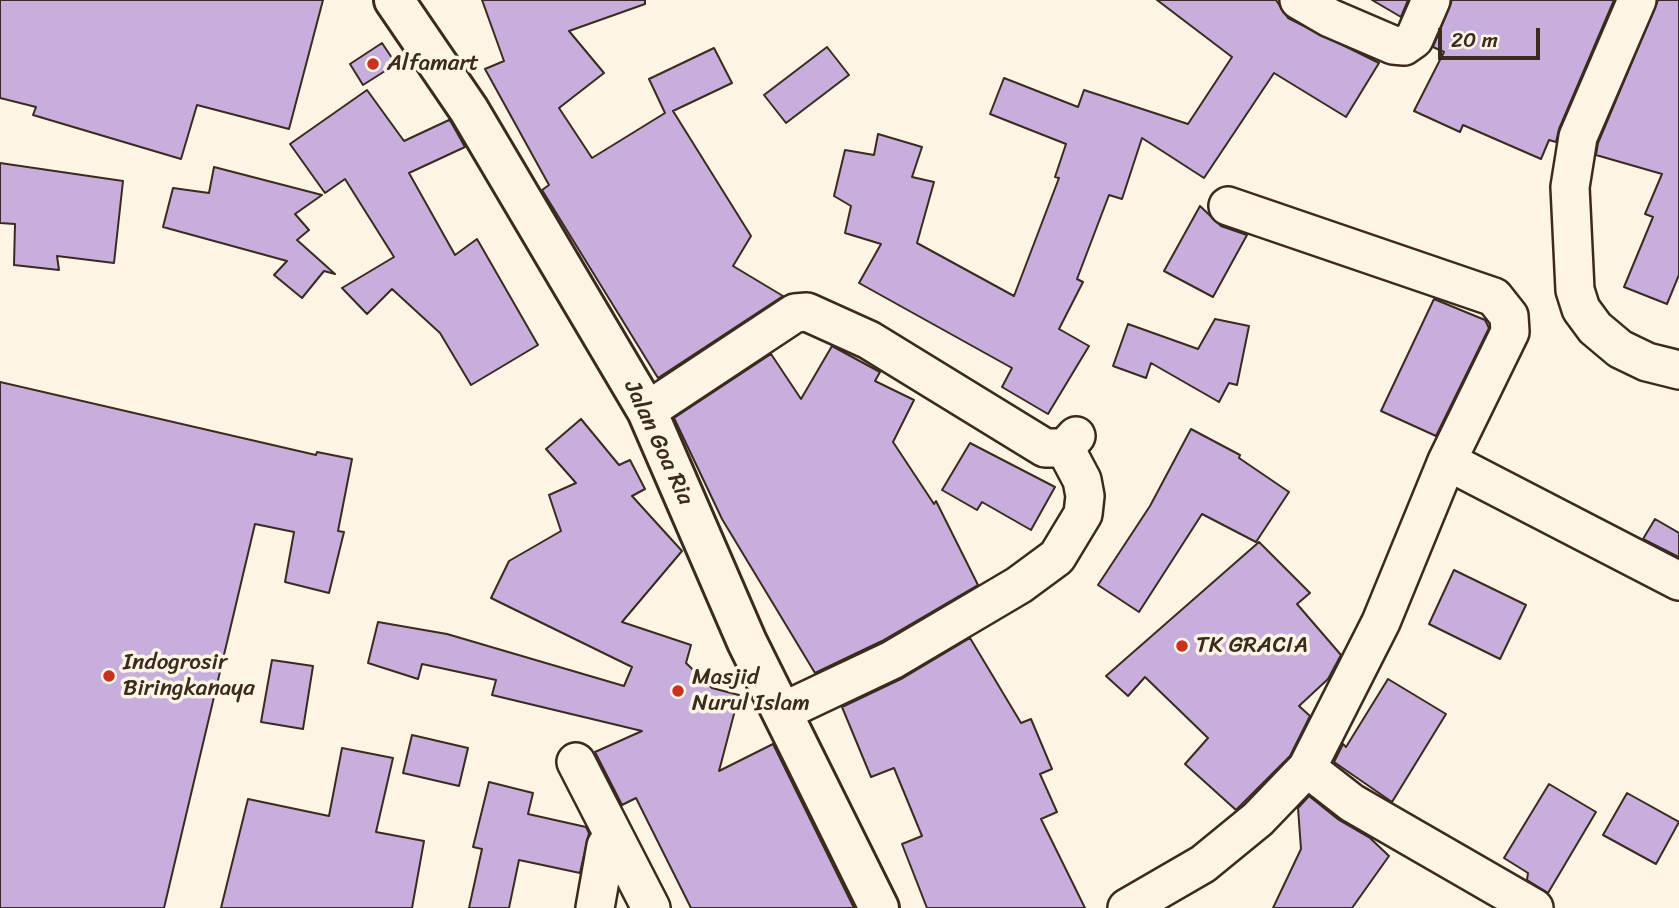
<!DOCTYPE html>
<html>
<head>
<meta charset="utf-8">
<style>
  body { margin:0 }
  #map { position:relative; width:1679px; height:908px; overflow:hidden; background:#fcf5e5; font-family:Sriracha,sans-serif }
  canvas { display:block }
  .scale { position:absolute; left:1438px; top:28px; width:102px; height:32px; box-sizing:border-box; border:4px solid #3b2a1e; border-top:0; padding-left:9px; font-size:21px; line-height:24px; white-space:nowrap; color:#3b2a1e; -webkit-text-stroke:5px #fcf5e5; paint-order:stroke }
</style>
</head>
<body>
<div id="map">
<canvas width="1679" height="908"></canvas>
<div class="scale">20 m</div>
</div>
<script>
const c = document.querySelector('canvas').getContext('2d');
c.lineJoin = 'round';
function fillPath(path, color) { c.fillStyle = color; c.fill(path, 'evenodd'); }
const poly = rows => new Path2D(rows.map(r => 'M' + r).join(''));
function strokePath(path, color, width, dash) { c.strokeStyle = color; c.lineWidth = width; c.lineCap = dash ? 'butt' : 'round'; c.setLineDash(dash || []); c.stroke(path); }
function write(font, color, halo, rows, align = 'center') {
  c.font = font + ' Sriracha,sans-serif'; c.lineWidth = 7; c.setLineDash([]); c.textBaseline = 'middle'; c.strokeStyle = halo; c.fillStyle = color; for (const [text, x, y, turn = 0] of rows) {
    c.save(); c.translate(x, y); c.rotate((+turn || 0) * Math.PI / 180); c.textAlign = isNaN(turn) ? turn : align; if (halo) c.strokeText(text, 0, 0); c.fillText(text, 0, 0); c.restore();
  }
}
const building = poly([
  [0,0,323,0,289,129,197,105,181,159,33,115,36,107,0,98,0,0],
  [482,0,645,0,645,4,569,31,604,73,559,108,592,158,665,113,649,79,714,48,732,83,673,111,751,236,733,266,783,296,658,378,542,190,549,185,485,69,504,61,482,0],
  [1157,0,1276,0,1288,18,1379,63,1346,117,1274,73,1204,178,1142,138,1122,199,1109,195,1077,279,1083,282,1059,329,1089,346,1048,414,1002,387,1012,368,859,283,881,244,845,233,851,206,834,196,845,150,874,155,878,134,922,147,912,177,934,182,917,243,1014,296,1059,178,1055,177,1066,144,990,114,1004,78,1078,107,1084,90,1188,124,1232,57,1157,0],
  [1372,0,1408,0,1401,17,1372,0],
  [1452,0,1614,0,1559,129,1556,142,1549,140,1541,159,1463,125,1460,132,1414,111,1444,52,1433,47,1452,0],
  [1658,0,1679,0,1679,275,1667,304,1624,287,1653,217,1645,214,1662,174,1596,155,1598,143,1658,0],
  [382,43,396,64,363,85,350,64,382,43],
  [827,47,849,75,786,123,764,95,827,47],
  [367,90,404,141,449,120,451,122,465,147,409,173,455,255,477,239,538,345,471,385,440,333,392,289,367,314,342,288,394,257,345,179,325,193,290,144,367,90],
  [0,163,123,181,114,263,57,256,59,270,14,265,15,224,0,223,0,163],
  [214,167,322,195,295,214,309,230,297,240,335,274,324,271,302,298,274,275,287,261,163,227,173,188,209,193,214,167],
  [1200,206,1221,226,1247,235,1213,297,1164,271,1200,206],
  [1434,299,1485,320,1489,328,1436,436,1381,411,1434,299],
  [1215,319,1249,326,1237,385,1229,383,1219,402,1151,363,1146,378,1113,366,1128,324,1198,349,1215,319],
  [832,346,880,372,875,381,914,400,893,442,934,504,936,501,978,585,882,641,815,673,722,519,674,418,771,354,801,399,832,346],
  [0,382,316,455,317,452,352,459,338,531,344,532,329,593,285,582,294,532,255,524,164,908,0,908,0,382],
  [581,419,619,465,630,460,645,489,632,496,682,551,622,622,691,645,686,663,712,688,739,695,719,771,773,744,854,908,691,908,636,798,622,805,595,752,642,731,492,695,496,680,422,664,418,679,368,663,378,622,447,634,624,686,632,667,491,598,509,561,561,531,549,495,576,483,546,449,581,419],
  [1191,429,1240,455,1239,458,1289,492,1256,542,1202,514,1139,612,1098,585,1150,506,1191,429],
  [970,443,1055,487,1031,530,982,502,977,510,942,490,970,443],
  [1655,519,1679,533,1679,557,1643,539,1655,519],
  [1259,542,1310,593,1297,604,1341,655,1328,679,1299,706,1310,716,1290,756,1236,810,1185,764,1208,738,1145,677,1128,696,1106,676,1259,542],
  [1454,570,1526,605,1500,659,1429,624,1454,570],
  [970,638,1021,723,1031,719,1052,769,1040,774,1057,812,1041,819,1085,908,927,908,902,844,922,836,894,768,871,777,842,707,903,678,970,638],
  [272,660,313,666,303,729,261,722,272,660],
  [1388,679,1446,714,1392,802,1334,762,1343,744,1346,747,1388,679],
  [412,735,468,748,459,786,403,773,412,735],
  [342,748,393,758,376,832,424,841,412,908,221,908,248,799,329,816,342,748],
  [489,782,533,793,528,814,586,827,589,833,580,873,519,860,509,908,469,908,482,849,473,847,489,782],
  [1549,784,1596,812,1548,893,1527,880,1528,873,1504,858,1549,784],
  [1627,793,1679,822,1656,864,1603,835,1627,793],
  [1309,796,1339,820,1370,838,1389,856,1352,908,1273,908,1301,849,1298,808,1309,796]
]);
const minor = poly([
  [1299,0,1330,18,1393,45,1404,46,1414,39,1431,0],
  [1637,0,1578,137,1570,187,1575,290,1581,309,1595,328,1620,349,1647,362,1679,370],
  [1228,206,1494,297,1509,316,1510,332,1447,461,1381,622,1307,768,1352,803,1534,908],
  [647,411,795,313,807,312,869,340,1045,448,1065,448,1076,436],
  [1447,461,1679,581],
  [782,712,892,660,1019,585,1057,557,1083,514,1085,496,1082,480,1065,448],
  [576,762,651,908],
  [595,908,606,846,612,837],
  [1127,908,1203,864,1258,819,1307,768]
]);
const secondary = poly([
  [394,0,469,110,647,411,747,642,879,908]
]);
const markers = [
  [373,64,7,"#c8321e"],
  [1182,646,7,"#c8321e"],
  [109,676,7,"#c8321e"],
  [678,691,7,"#c8321e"]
];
const poiNames = [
  ["Alfamart",387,64],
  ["TK GRACIA",1196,646],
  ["Indogrosir",123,663],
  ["Biringkanaya",123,689],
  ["Masjid",692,678],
  ["Nurul Islam",692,704]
];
const streetNames = [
  ["Jalan Goa Ria",658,443,65]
];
fillPath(building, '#c8aedc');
strokePath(building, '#3b2a1e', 2);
strokePath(minor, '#3b2a1e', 42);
strokePath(secondary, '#3b2a1e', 44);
strokePath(minor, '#fcf5e5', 37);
strokePath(secondary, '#fcf5e5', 38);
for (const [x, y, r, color] of markers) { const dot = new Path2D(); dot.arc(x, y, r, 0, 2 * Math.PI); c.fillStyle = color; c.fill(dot); strokePath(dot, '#fcf5e5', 2.5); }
write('23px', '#3b2a1e', '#fcf5e5', poiNames, 'left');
write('23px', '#3b2a1e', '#fcf5e5', streetNames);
</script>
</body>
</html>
